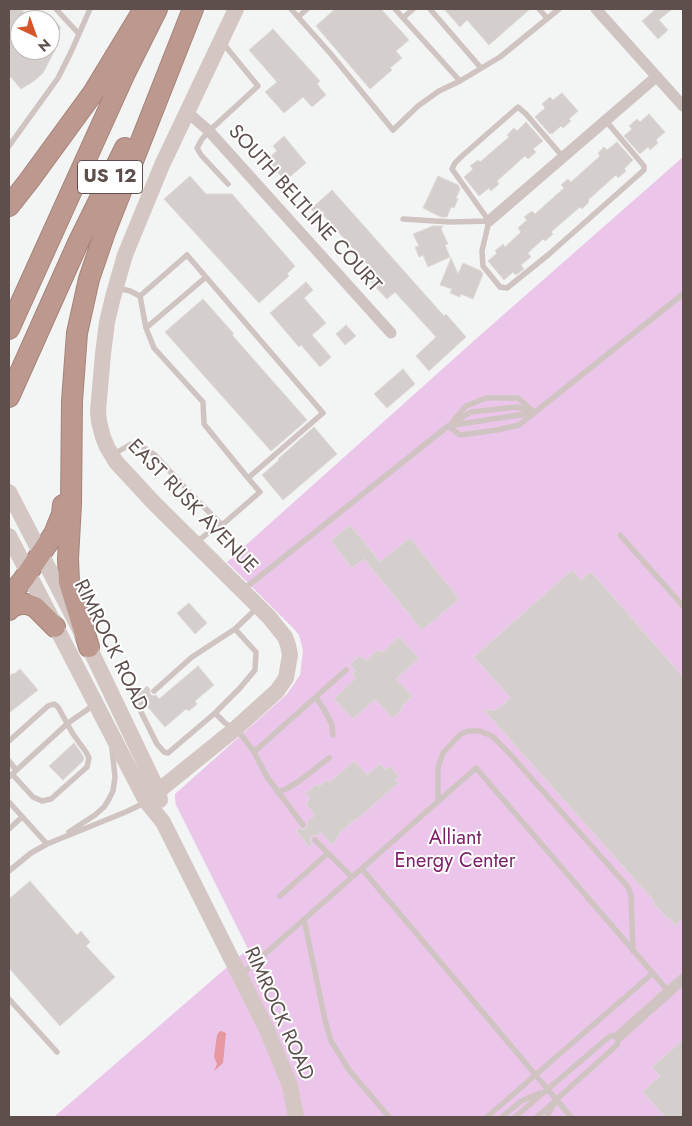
<!DOCTYPE html>
<html>
<head>
<meta charset="utf-8">
<style>
  body { margin:0 }
  #map { position:relative; width:692px; height:1126px; overflow:hidden; background:#f3f4f4; font-family:Jost,sans-serif }
  canvas { display:block }
  .frame { position:absolute; inset:0; border:10px solid #5e4f4c; pointer-events:none }
  .north { position:absolute; left:10px; top:10px; width:50px; height:50px; box-sizing:border-box; background:#fff; border:1px solid #bfb9b7; border-radius:50%; rotate:138deg; font-size:14px; font-weight:700; line-height:20px; text-align:center; color:#5e4f4c }
  .north::after { content:''; display:block; margin:auto; width:18px; height:22px; background:#d5562c; clip-path:polygon(50% 0,100% 100%,50% 72%,0 100%) }
</style>
</head>
<body>
<div id="map">
<canvas width="692" height="1126"></canvas>
<div class="frame"></div>
<div class="north">N</div>
</div>
<script>
const c = document.querySelector('canvas').getContext('2d');
c.lineJoin = 'round';
function fillPath(path, color) { c.fillStyle = color; c.fill(path, 'evenodd'); }
const poly = rows => new Path2D(rows.map(r => 'M' + r).join(''));
function strokePath(path, color, width, dash) { c.strokeStyle = color; c.lineWidth = width; c.lineCap = dash ? 'butt' : 'round'; c.setLineDash(dash || []); c.stroke(path); }
function write(font, color, halo, rows, align = 'center') {
  c.font = font + ' Jost,sans-serif'; c.lineWidth = 4; c.setLineDash([]); c.textBaseline = 'middle'; c.strokeStyle = halo; c.fillStyle = color; for (const [text, x, y, turn = 0] of rows) {
    c.save(); c.translate(x, y); c.rotate((+turn || 0) * Math.PI / 180); c.textAlign = isNaN(turn) ? turn : align; if (halo) c.strokeText(text, 0, 0); c.fillText(text, 0, 0); c.restore();
  }
}
const green = poly([
  [683,157,683,1117,54,1117,248,949,176,805,175,799,175,794,287,694,300,675,303,651,299,635,293,628,227,562,477,338]
]);
const water = poly([
  [221,1031,226,1033,223,1063,214,1071,217,1064,214,1057,217,1035,219,1032]
]);
const building = poly([
  [9,9,21,9,32,20,20,20,20,50,55,50,43,73,34,81,21,89,9,75,9,9],
  [335,9,381,9,409,40,396,51,402,58,390,68,392,70,370,89,316,26,335,9],
  [444,9,530,9,489,45,467,20,460,27,444,9],
  [656,9,672,9,659,20,668,30,658,39,642,21,656,9],
  [50,15,61,28,50,38,50,15],
  [273,29,320,81,317,84,326,95,312,107,303,97,284,113,265,92,277,82,249,50,273,29],
  [562,93,578,111,569,119,571,121,563,128,561,126,552,134,551,133,550,134,535,117,545,108,542,104,550,97,553,100,562,93],
  [649,114,665,132,656,140,658,143,650,150,648,147,640,154,624,136,632,129,629,126,637,119,640,122,649,114],
  [526,122,543,141,533,149,536,152,528,159,525,156,516,164,497,181,499,184,491,191,489,188,479,196,464,177,473,169,470,166,478,160,480,162,509,137,507,135,514,128,517,131,526,122],
  [284,136,306,163,285,181,267,159,277,151,273,146,284,136],
  [617,142,633,160,624,169,626,171,618,178,616,175,588,200,589,202,582,209,580,207,551,232,553,234,545,241,543,239,528,253,531,257,521,265,524,269,516,275,513,272,504,280,488,261,497,253,495,251,503,244,505,247,521,232,518,228,527,220,524,217,532,211,535,214,564,188,561,185,568,179,571,182,600,156,598,153,604,147,607,150,617,142],
  [190,176,206,194,232,194,295,266,287,274,289,276,259,303,164,199,190,176],
  [438,176,458,185,460,189,456,198,458,199,454,208,451,207,447,217,441,217,423,208,438,176],
  [332,190,444,316,446,314,466,337,429,371,416,356,436,337,395,292,387,299,368,279,375,273,324,216,320,220,311,209,332,190],
  [433,226,443,226,441,229,448,244,445,245,450,257,428,267,423,255,419,257,415,247,419,246,413,234,433,226],
  [451,258,458,274,463,263,481,271,483,274,473,299,461,294,460,297,450,293,452,289,440,285,451,258],
  [306,282,313,290,304,298,326,323,312,335,331,357,320,367,301,345,299,347,270,313,306,282],
  [203,299,234,334,232,335,307,420,271,451,165,332,203,299],
  [346,325,356,336,345,345,336,334,346,325],
  [403,369,415,384,387,408,374,394,403,369],
  [314,427,337,454,283,500,262,475,279,460,278,459,314,427],
  [350,525,380,562,410,538,459,599,422,630,364,559,352,568,331,541,350,525],
  [572,570,581,580,591,572,683,677,683,918,675,925,669,918,668,919,653,903,655,902,484,710,496,710,511,698,474,657,572,570],
  [189,603,207,623,195,634,177,613,189,603],
  [399,637,419,658,396,679,412,696,401,707,402,709,393,718,375,699,353,719,334,699,356,678,352,675,356,671,350,665,359,656,366,661,378,650,382,653,399,637],
  [198,666,214,685,195,701,197,704,189,711,186,709,165,727,146,705,146,699,143,697,140,698,137,695,147,686,150,689,150,694,153,696,156,695,159,699,198,666],
  [20,669,38,690,9,713,9,677,13,673,14,674,20,669],
  [74,743,82,754,84,759,83,761,63,780,49,766,74,743],
  [354,761,367,775,380,764,386,770,390,766,399,777,395,780,398,783,356,820,355,819,341,831,332,845,320,832,317,836,314,835,311,837,310,841,312,844,310,847,296,831,300,828,303,830,306,828,308,825,307,822,315,815,306,804,310,797,305,794,317,784,319,787,327,780,329,783,354,761],
  [30,881,77,935,81,931,90,942,86,946,115,977,60,1026,9,968,9,899,30,881],
  [683,1040,683,1117,665,1117,643,1092,660,1076,652,1067,683,1040]
]);
const lane = poly([
  [56,9,79,34],
  [291,9,330,53,393,130,418,106,439,91,460,81],
  [395,9,460,81,500,57,559,9],
  [430,9,481,68],
  [539,9,547,18],
  [298,17,307,9],
  [403,18,413,9],
  [222,42,258,86,209,131,202,139,197,148,201,155,228,184],
  [9,146,58,78,71,52,90,9],
  [403,219,451,222,489,221,452,169,455,163,462,156,518,107,526,114,563,157],
  [489,221,482,251,483,266,500,287,507,288,548,255,644,170,644,166,606,121],
  [118,288,130,291,140,296,187,255,323,413,248,478,260,492,222,525,209,532,197,542],
  [140,296,146,328,154,348,203,402,204,424,248,478],
  [146,328,206,277],
  [453,421,466,406,486,398,518,398,533,411],
  [453,425,533,413],
  [448,426,460,435,497,430,519,425,683,294],
  [114,454,131,444,138,444,155,455,191,494,222,525],
  [620,535,683,606],
  [244,589,448,426,471,412,517,407,534,413],
  [235,629,256,652,255,670,240,688,215,713,225,723,235,729,243,737,254,752,267,777,303,825],
  [154,691,192,657,235,629,257,608],
  [316,697,325,711,332,725,333,735],
  [142,702,141,705,141,712,157,744,164,752,168,753,215,713],
  [9,741,48,706,54,704,58,707,73,734,86,752,89,758,87,767,51,799,42,801,33,797,12,774],
  [254,752,346,670],
  [9,761,16,770],
  [9,777,68,723,94,705],
  [277,792,286,789,298,782,329,758],
  [438,801,438,768,443,753,453,742,461,734,468,731,480,731,492,736,509,753,628,887,631,895,633,951],
  [9,802,47,844],
  [9,829,22,817],
  [69,832,95,815,104,807,109,799,113,791,115,777,112,749],
  [315,840,352,877],
  [362,869,571,1117],
  [9,871,31,853,47,844,128,811,144,803],
  [280,896,328,853],
  [304,919,325,1020,331,1041,349,1070,389,1117],
  [242,974,476,768,669,992],
  [9,999,57,1052],
  [487,1117,653,973],
  [502,1117,521,1101,540,1093],
  [515,1117,610,1036,619,1036,617,1045,537,1117],
  [547,1117,554,1104]
]);
const street = poly([
  [596,9,683,106],
  [187,112,209,131,391,333],
  [489,221,656,77],
  [619,1036,683,979]
]);
const secondary = poly([
  [9,492,89,647,158,791,160,800],
  [9,536,146,801,163,822,267,1030,290,1086,296,1117],
  [146,801,235,729,277,691,286,678,290,655,288,645,285,637,269,617,153,502,116,462,107,447,103,437,99,422,98,411,103,354,107,322,113,297,125,255,162,165,236,9]
]);
const highway = poly([
  [9,206,28,182,93,93,144,9],
  [9,329,125,73,157,9],
  [9,397,78,243,125,148],
  [9,597,23,580,54,534,62,514,63,505],
  [9,610,12,607,20,604,27,604,35,607,55,627],
  [89,647,69,582,68,559,71,504,72,401,77,333,89,279,105,232,193,9]
]);
const shields = [
  [110,177,65]
];
const shieldNames = [
  ["US 12",110,177]
];
const streetNames = [
  ["SOUTH BELTLINE COURT",304,209,48],
  ["EAST RUSK AVENUE",192,507,46],
  ["RIMROCK ROAD",110,646,64],
  ["RIMROCK ROAD",278,1014,66]
];
const parkNames = [
  ["Alliant",455,839],
  ["Energy Center",455,862]
];
fillPath(green, '#ecc6ea');
fillPath(water, '#e598a0');
fillPath(building, '#d4cfcd');
strokePath(building, '#ddd9d7', 1);
strokePath(highway, '#a7847a', 22);
strokePath(lane, '#cfc4c2', 5.5);
strokePath(street, '#cfc4c2', 11);
strokePath(secondary, '#d4c6c2', 16);
strokePath(highway, '#bc988f', 20);
for (const [x, y, w] of shields) { const box = new Path2D(); box.roundRect(x - w / 2, y - 16.5, w, 33, 4); c.fillStyle = '#fff'; c.fill(box); strokePath(box, '#5e4f4c', 1); }
write('bold 19px', '#5e4f4c', null, shieldNames);
write('20px', '#5e4f4c', '#fff', streetNames);
write('20px', '#7b216a', '#fff', parkNames);
</script>
</body>
</html>
